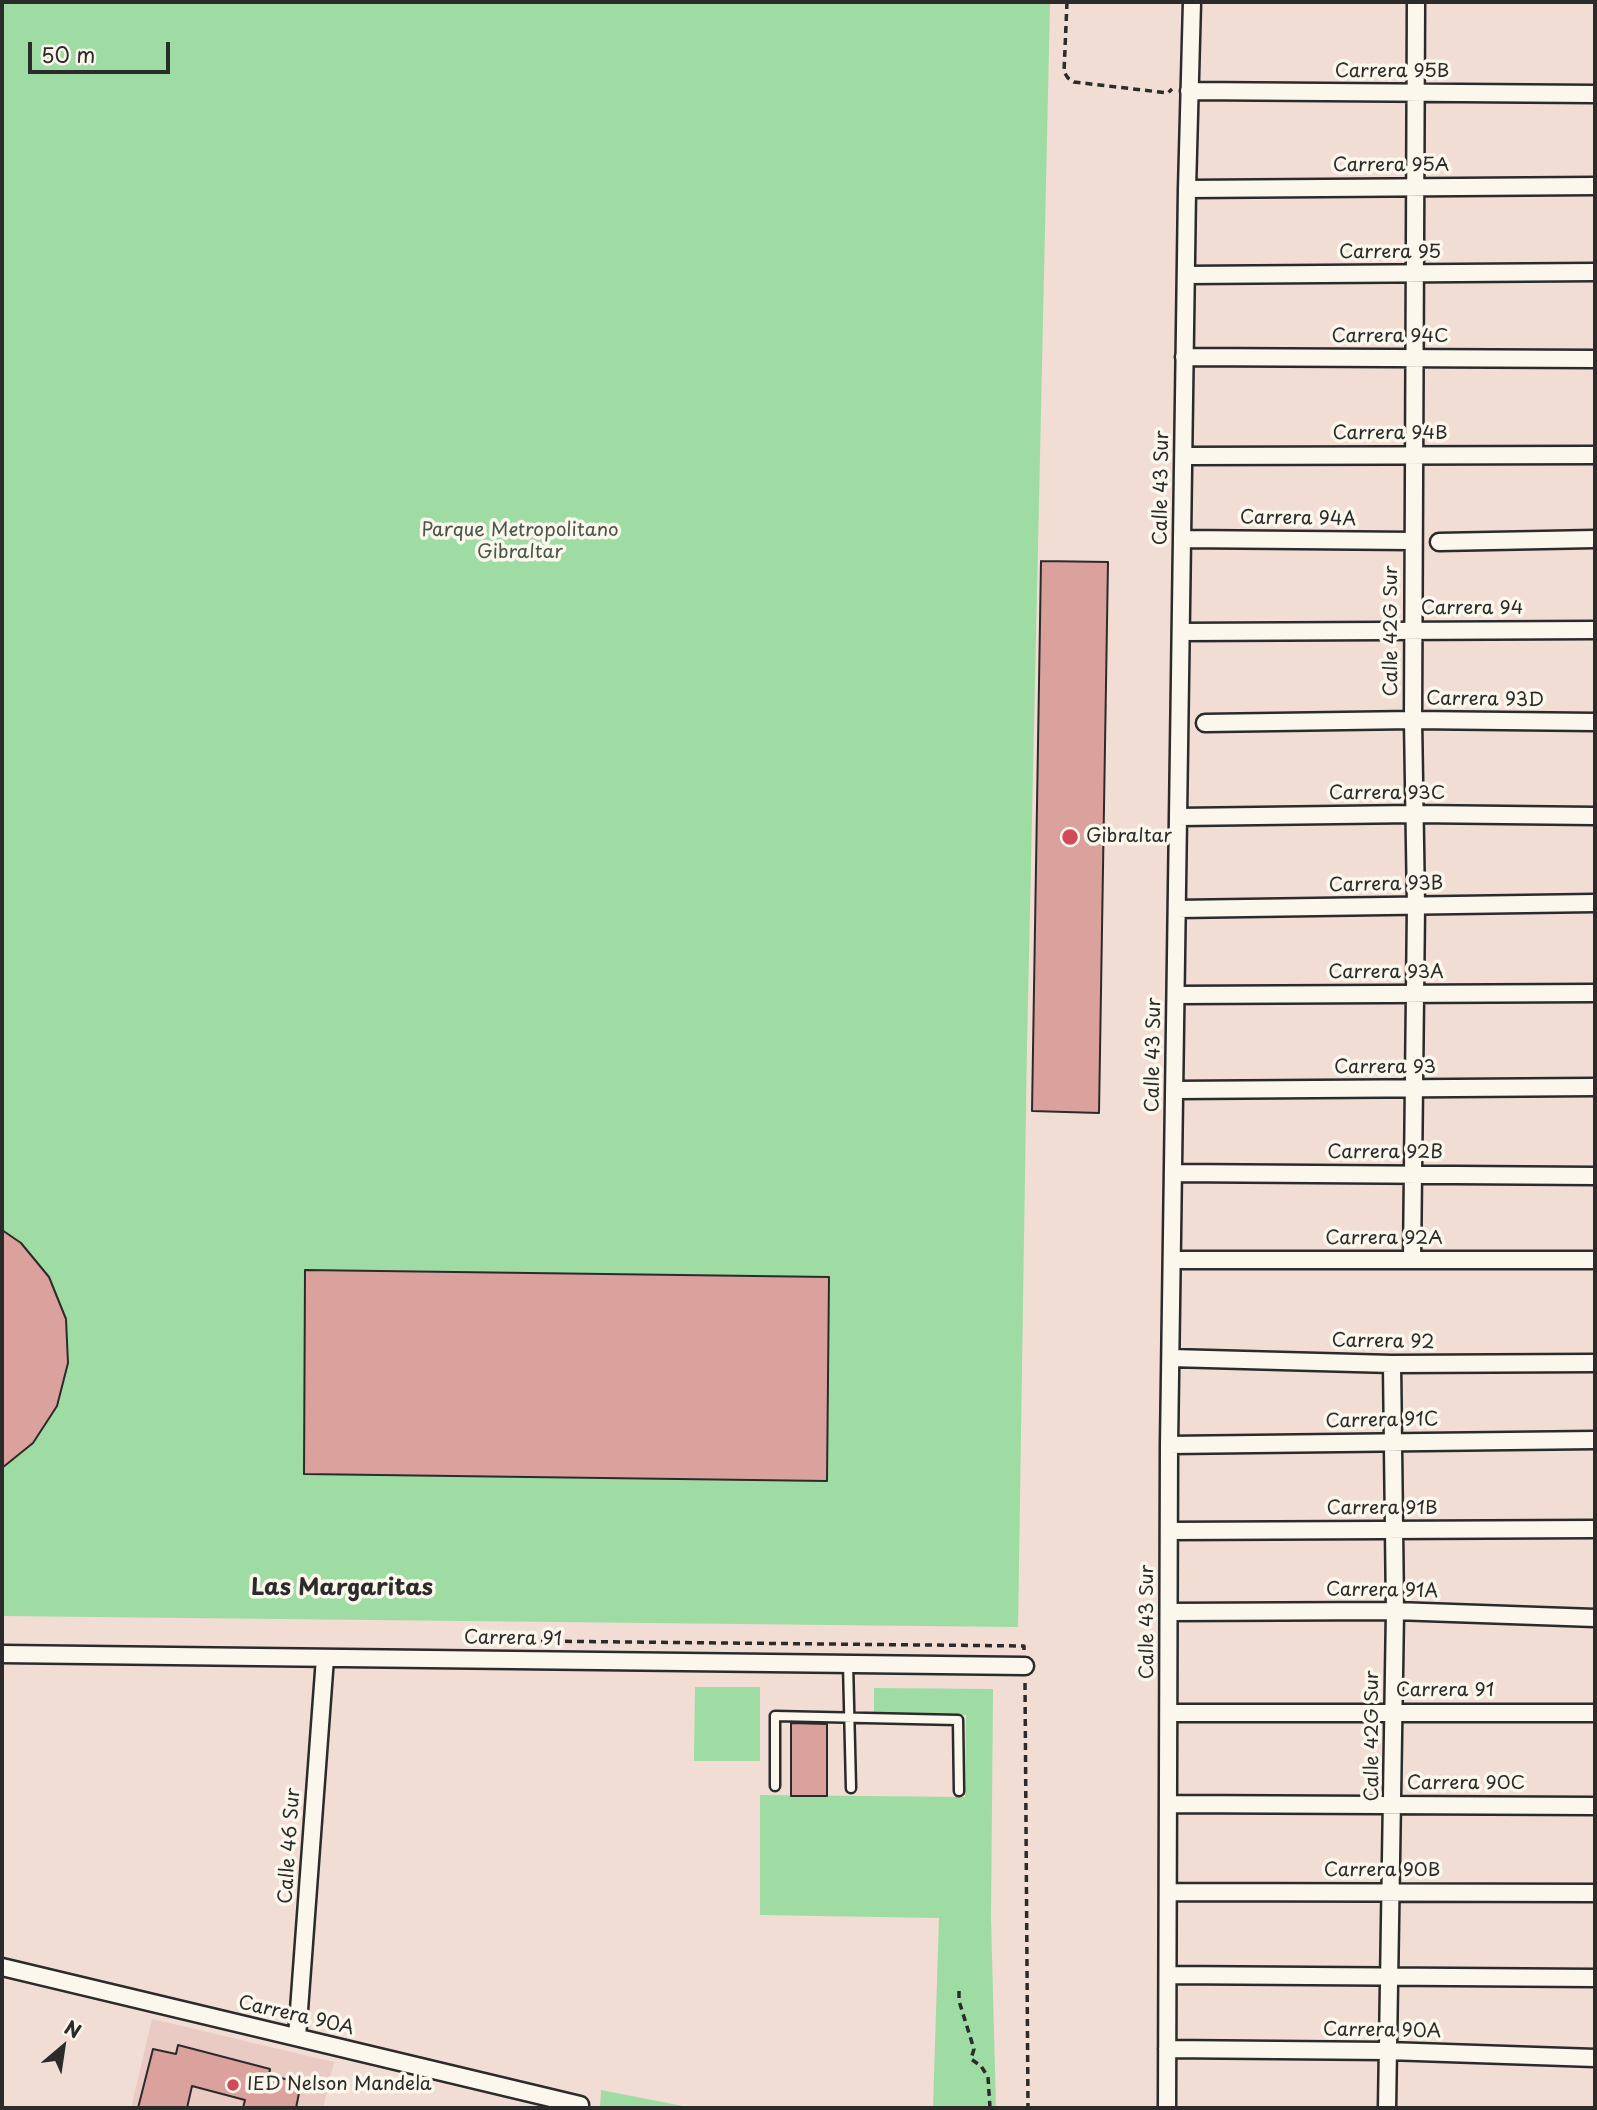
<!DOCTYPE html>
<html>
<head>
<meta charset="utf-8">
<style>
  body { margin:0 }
  #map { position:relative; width:1597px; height:2110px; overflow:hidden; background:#f1ddd4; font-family:"Playpen Sans",sans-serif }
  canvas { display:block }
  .frame { position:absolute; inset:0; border:4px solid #2b2b2b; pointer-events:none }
  .north { position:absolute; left:28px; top:2012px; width:70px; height:70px; -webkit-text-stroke:5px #fbf7ec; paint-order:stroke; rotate:29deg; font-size:19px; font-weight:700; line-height:28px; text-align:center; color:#2b2b2b }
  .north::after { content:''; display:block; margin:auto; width:24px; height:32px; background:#2b2b2b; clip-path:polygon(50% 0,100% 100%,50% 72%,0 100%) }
  .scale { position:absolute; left:28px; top:42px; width:142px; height:32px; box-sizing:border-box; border:4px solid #2b2b2b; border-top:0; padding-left:9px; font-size:21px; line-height:24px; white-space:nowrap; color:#2b2b2b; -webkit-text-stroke:5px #fbf7ec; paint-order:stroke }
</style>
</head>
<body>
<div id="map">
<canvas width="1597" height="2110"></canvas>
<div class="frame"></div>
<div class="north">N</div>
<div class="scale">50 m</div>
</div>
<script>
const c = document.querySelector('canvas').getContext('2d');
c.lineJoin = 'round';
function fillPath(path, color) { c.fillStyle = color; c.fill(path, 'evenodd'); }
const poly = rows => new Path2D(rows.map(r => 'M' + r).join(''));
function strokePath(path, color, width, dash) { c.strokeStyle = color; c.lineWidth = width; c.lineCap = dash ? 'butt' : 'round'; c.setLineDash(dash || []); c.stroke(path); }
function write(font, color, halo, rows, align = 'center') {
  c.font = font + ' "Playpen Sans",sans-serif'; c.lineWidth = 7; c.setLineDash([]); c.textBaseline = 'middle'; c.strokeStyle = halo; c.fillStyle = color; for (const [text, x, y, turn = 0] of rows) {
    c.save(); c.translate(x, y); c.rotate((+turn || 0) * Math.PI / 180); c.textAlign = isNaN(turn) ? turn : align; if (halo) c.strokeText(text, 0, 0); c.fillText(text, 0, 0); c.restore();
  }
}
const built = poly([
  [152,2019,334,2062,323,2108,131,2108]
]);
const green = poly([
  [2,2,1050,2,1027,1045,1018,1627,2,1616],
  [695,1687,760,1687,760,1761,694,1761],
  [874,1688,993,1689,991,1919,996,2108,933,2108,939,1918,760,1915,760,1795,965,1797,966,1715,874,1714],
  [601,2090,693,2108,600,2108]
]);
const building = poly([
  [1041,561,1108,562,1099,1113,1032,1111,1041,561],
  [2,1230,21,1243,49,1277,66,1319,68,1363,57,1406,33,1443,2,1468,2,1230],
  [305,1270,829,1277,827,1481,304,1474,305,1270],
  [791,1723,827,1724,827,1796,791,1796,791,1723],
  [178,2045,270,2069,269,2075,301,2083,296,2108,243,2108,245,2100,192,2086,187,2108,138,2108,153,2049,176,2054,178,2045]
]);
const path = poly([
  [1067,2,1064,72,1068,78,1074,82,1168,93,1172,89],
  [529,1641,1024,1646,1024,1651],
  [1025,1683,1028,2108],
  [959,1991,959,2001,974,2049,971,2059,981,2066,988,2077,990,2108]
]);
const service = poly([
  [848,1663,851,1788],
  [775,1786,775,1716,958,1720,959,1791]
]);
const minor = poly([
  [1189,91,1595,94],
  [1187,189,1595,186],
  [1186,275,1595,272],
  [1184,357,1595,359],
  [1185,456,1595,455],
  [1183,539,1413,541],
  [1439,542,1595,539],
  [1181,632,1595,630],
  [1205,723,1413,720,1595,722],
  [1179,817,1414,814,1595,816],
  [1177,909,1595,903],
  [1176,995,1595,993],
  [1175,1090,1595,1087],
  [1174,1173,1595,1176],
  [1173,1260,1595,1260],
  [1412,1260,1416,906,1413,720,1416,2],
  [1171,1358,1392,1364,1595,1363],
  [1169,1445,1595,1440],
  [1169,1531,1595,1529],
  [1169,1612,1395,1611,1595,1618],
  [2,1654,1025,1666],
  [1169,1713,1595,1713],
  [1168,1804,1595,1806],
  [1168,1892,1595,1893],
  [2,1967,580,2105,580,2108],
  [1168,1975,1595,1978],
  [297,2037,325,1658],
  [1167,2049,1387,2051,1595,2058],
  [1167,2108,1169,1445,1187,189,1192,2],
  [1387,2108,1395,1611,1392,1364]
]);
const markers = [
  [1070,837,9,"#d1495b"],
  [233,2085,7,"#d1495b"]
];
const streetNames = [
  ["Carrera 95B",1392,72],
  ["Carrera 95A",1391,166],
  ["Carrera 95",1390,253],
  ["Carrera 94C",1390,337],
  ["Carrera 94B",1390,434],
  ["Calle 43 Sur",1162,488,-89],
  ["Carrera 94A",1298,519,1],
  ["Carrera 94",1472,609],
  ["Calle 42G Sur",1392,631,-90],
  ["Carrera 93D",1485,700,1],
  ["Carrera 93C",1387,794],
  ["Carrera 93B",1386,885,-1],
  ["Carrera 93A",1386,973],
  ["Calle 43 Sur",1154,1055,-89],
  ["Carrera 93",1385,1068],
  ["Carrera 92B",1385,1153],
  ["Carrera 92A",1384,1239],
  ["Carrera 92",1383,1342,1],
  ["Carrera 91C",1382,1421,-1],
  ["Carrera 91B",1382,1509],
  ["Carrera 91A",1382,1591,1],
  ["Calle 43 Sur",1148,1622,-90],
  ["Carrera 91",513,1639,1],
  ["Carrera 91",1445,1691],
  ["Calle 42G Sur",1373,1736,-90],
  ["Carrera 90C",1466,1784],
  ["Calle 46 Sur",290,1846,-86],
  ["Carrera 90B",1382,1871],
  ["Carrera 90A",296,2016,13],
  ["Carrera 90A",1382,2031,1]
];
const parkNames = [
  ["Parque Metropolitano",520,531],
  ["Gibraltar",520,553]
];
const poiNames = [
  ["Gibraltar",1086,837],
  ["IED Nelson Mandela",247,2085]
];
const quarterNames = [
  ["Las Margaritas",342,1589]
];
fillPath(built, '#eacbc4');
fillPath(green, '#9edca3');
fillPath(building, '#dba19d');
strokePath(building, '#2b2b2b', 2);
strokePath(service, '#2b2b2b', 13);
strokePath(minor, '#2b2b2b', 21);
strokePath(path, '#2b2b2b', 3.5, [7, 5]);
strokePath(service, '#fbf7ec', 8);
strokePath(minor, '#fbf7ec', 16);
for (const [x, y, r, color] of markers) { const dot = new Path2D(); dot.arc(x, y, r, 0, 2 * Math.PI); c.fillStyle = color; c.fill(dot); strokePath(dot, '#fbf7ec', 2.5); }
write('19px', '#2b2b2b', '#fbf7ec', streetNames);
write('19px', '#485749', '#fbf7ec', parkNames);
write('19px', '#2b2b2b', '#fbf7ec', poiNames, 'left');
write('bold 23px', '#2b2b2b', '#fbf7ec', quarterNames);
</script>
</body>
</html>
